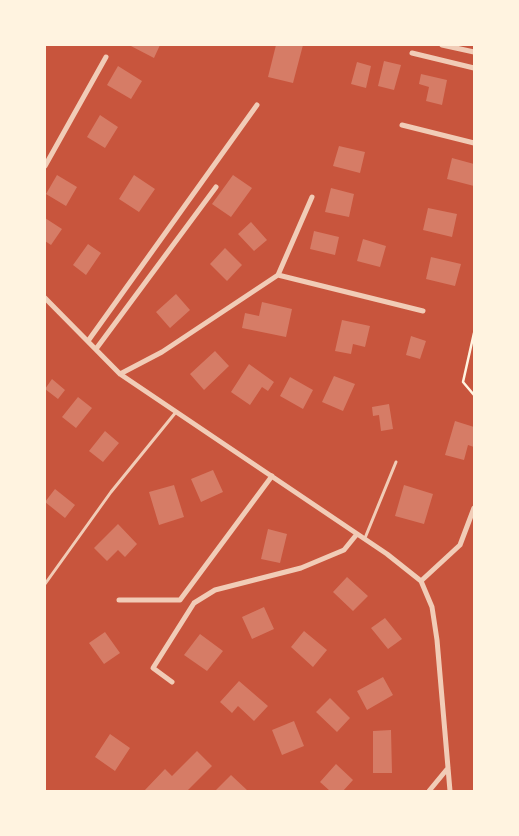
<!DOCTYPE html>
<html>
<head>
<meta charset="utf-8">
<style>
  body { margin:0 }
  #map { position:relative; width:519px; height:836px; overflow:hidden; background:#c8553d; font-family:Poppins,sans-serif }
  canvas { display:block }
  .frame { position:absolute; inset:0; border:46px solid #fff3e0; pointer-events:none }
</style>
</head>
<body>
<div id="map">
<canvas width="519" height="836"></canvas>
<div class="frame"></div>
</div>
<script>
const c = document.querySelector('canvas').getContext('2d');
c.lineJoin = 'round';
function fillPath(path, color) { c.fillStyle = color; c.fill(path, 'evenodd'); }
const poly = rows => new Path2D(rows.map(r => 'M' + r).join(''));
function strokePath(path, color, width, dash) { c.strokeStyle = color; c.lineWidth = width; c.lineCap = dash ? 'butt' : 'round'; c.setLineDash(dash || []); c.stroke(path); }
const building = poly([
  [129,45,160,45,154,58],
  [276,45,303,45,293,83,268,77],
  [384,61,401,65,394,90,378,86],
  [357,62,371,66,366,88,351,84],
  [118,66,142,81,131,99,107,85],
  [421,74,447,80,442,105,426,101,429,87,419,84],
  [100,115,118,127,105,148,87,137],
  [339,146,365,152,360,173,333,166],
  [452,158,474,164,474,186,447,179],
  [57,175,77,187,66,206,46,194],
  [134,175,155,189,139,212,119,199],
  [233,175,252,188,231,217,212,204],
  [331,188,354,194,349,217,325,212],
  [428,208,457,214,452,237,423,230],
  [45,218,62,229,51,245,45,241],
  [251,222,267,240,254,251,238,234],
  [314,231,339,237,335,255,310,249],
  [363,239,386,246,380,267,357,261],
  [88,244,101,253,86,275,73,265],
  [225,248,242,265,227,281,210,264],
  [431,257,461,264,455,286,426,279],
  [176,294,190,310,170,328,156,312],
  [262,302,292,309,286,337,242,328,245,313,259,316],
  [342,320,370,326,365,347,353,344,351,354,335,351],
  [411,336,426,341,420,359,406,355],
  [215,351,229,366,204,390,190,374],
  [249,364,274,382,268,391,262,387,250,405,231,392],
  [334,376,355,384,343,411,322,402],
  [290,377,313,390,303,409,280,396],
  [52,379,65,390,58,399,45,389],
  [78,397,92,408,76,428,62,417],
  [389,404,393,429,381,431,379,415,373,416,372,407],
  [455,421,474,427,474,447,468,445,464,460,445,455],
  [105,431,119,443,103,462,89,451],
  [213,470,223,492,201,502,191,479],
  [174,485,184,517,159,525,149,492],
  [404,485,433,494,424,524,395,516],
  [55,489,75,505,65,518,45,502],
  [118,524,137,544,125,557,118,550,107,561,94,548],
  [268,529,287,534,280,563,261,559],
  [347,577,368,596,353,611,333,592],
  [264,607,274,629,252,639,242,617],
  [385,618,402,639,388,649,371,628],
  [304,631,327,650,313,667,291,647],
  [105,632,120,653,104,664,89,643],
  [200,634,223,651,207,671,184,655],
  [383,677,393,695,367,710,357,691],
  [239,681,268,706,254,721,238,706,232,713,220,702],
  [330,698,350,718,337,732,316,712],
  [294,721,304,746,282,755,272,730],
  [391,730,392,773,373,773,373,731],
  [110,734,130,748,115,771,95,757],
  [197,751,212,766,187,791,144,791,165,769,172,776],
  [336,764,353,780,343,791,330,791,320,782],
  [231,775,248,791,215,791]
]);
const path = poly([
  [474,333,463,382,474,395]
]);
const service = poly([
  [365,538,396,462],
  [45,584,111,492,176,412]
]);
const minor = poly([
  [442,45,474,52],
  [412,53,474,68],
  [402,125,474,143],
  [45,166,106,57],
  [278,275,423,311],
  [45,298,120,374,387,554,421,581,432,607,437,640,450,791],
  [88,341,257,105],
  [96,349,216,187],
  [120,374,162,352,278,275,312,197],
  [421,581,460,545,474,508],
  [119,600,180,600,272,476],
  [172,682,153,668,194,603,215,590,301,568,344,550,357,534],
  [429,791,448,768]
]);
fillPath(building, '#d67c66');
strokePath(path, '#fff3e0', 2.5);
strokePath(service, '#f1ccb7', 3);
strokePath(minor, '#f1ccb7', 5);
</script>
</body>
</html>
